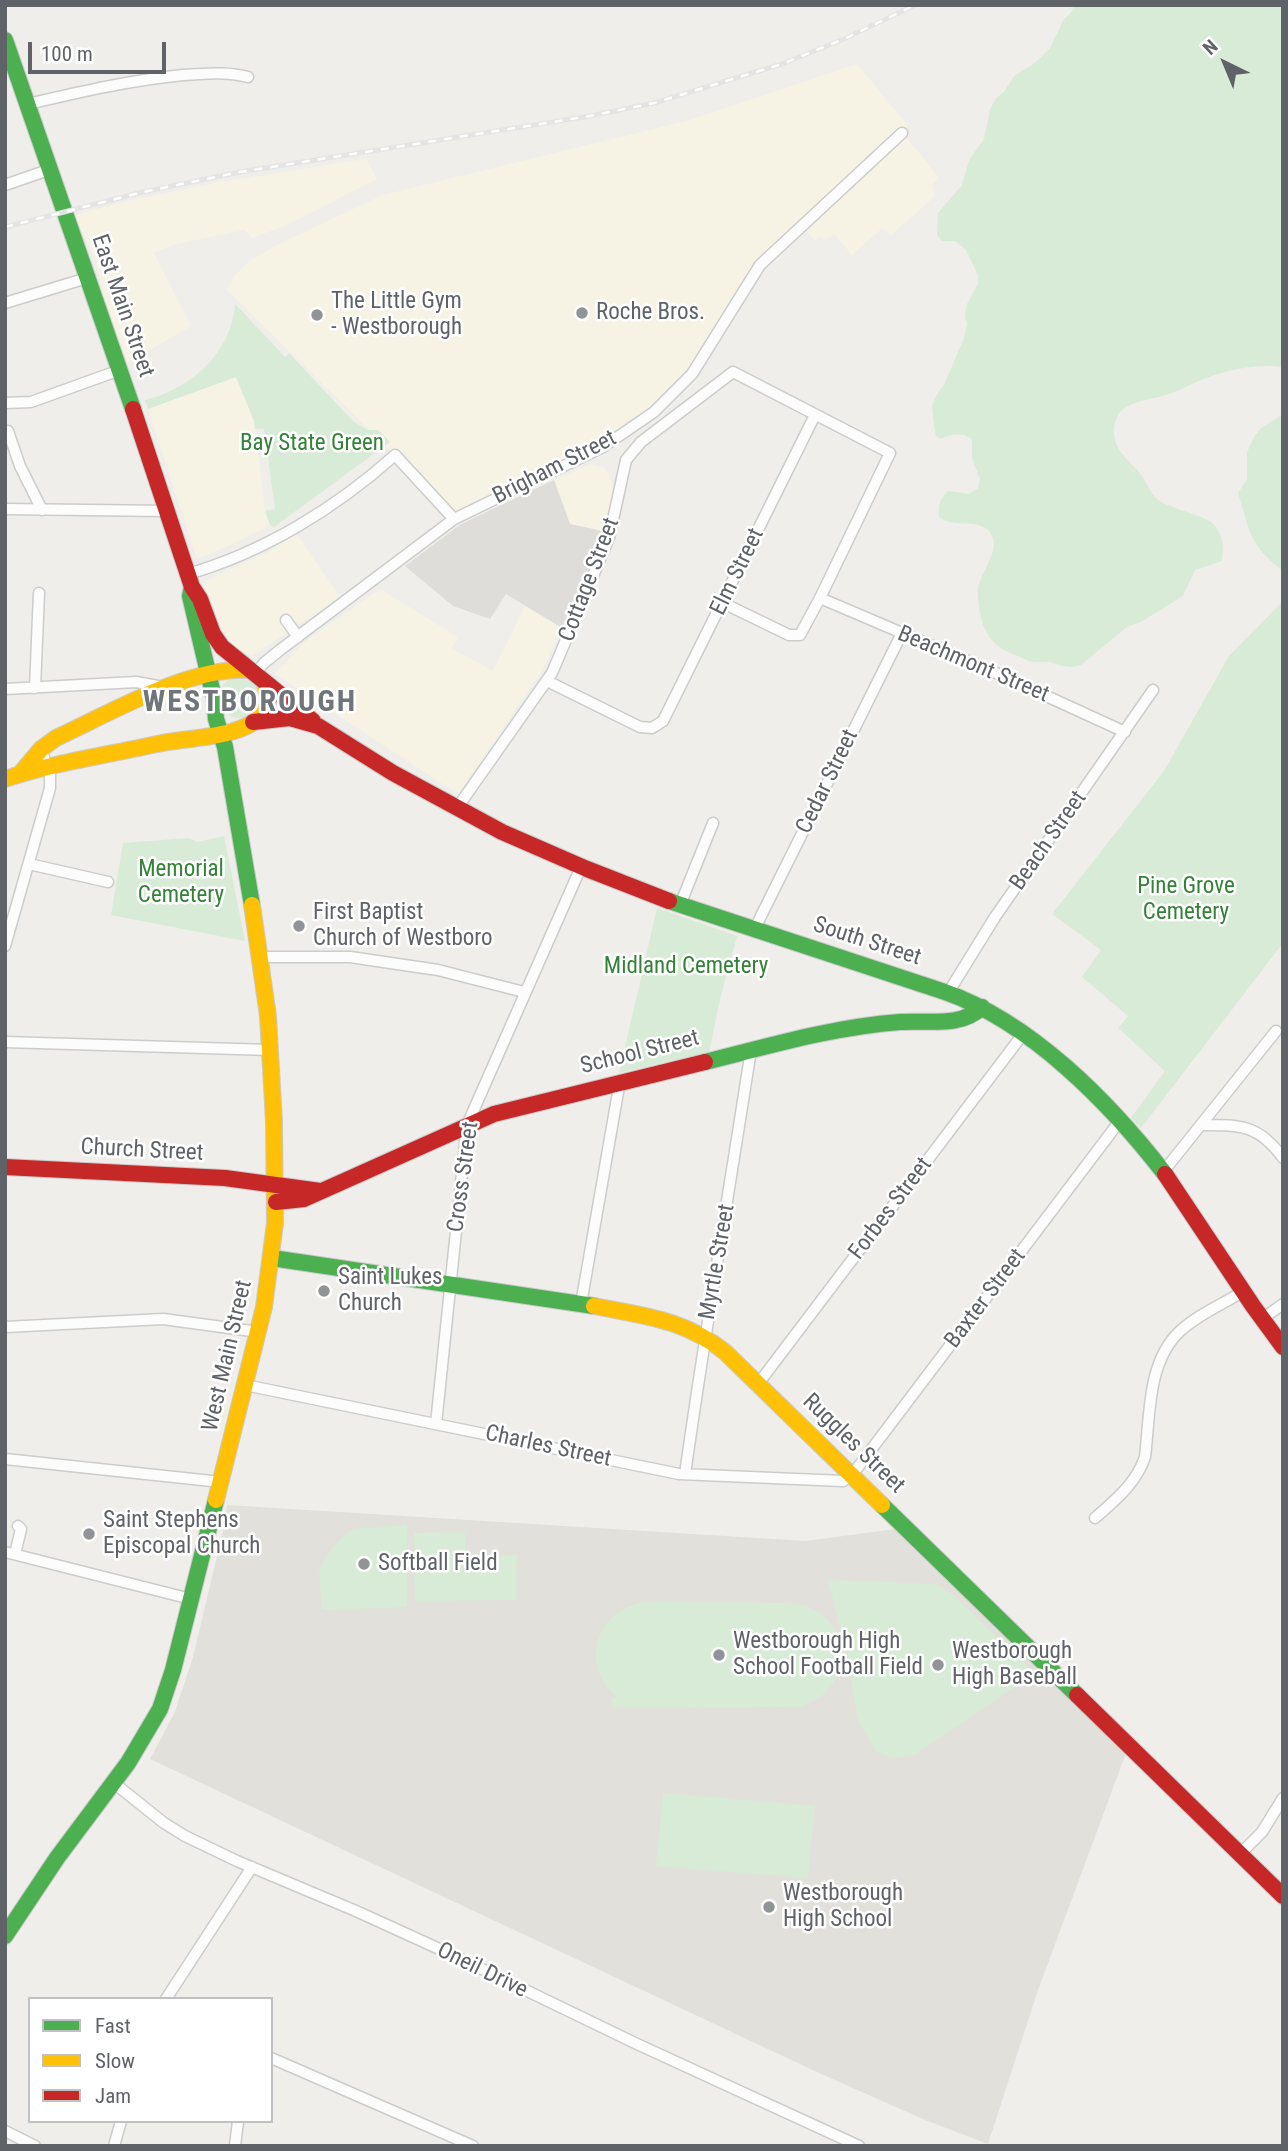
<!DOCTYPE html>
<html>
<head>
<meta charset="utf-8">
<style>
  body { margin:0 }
  #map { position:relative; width:1288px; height:2151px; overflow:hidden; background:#efeeea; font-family:"Roboto Condensed",sans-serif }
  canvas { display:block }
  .frame { position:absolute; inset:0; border:7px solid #5f6368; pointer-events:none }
  .legend { position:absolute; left:28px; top:1997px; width:245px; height:126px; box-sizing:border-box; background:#fff; border:2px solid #bfc1c3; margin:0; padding:9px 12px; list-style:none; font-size:21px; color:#5f6368 }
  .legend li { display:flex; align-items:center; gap:14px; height:35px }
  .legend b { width:35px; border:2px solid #bfc1c3 }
  .north { position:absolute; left:1190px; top:28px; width:70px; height:70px; -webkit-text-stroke:5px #fff; paint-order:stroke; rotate:317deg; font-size:19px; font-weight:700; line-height:28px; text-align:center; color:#5f6368 }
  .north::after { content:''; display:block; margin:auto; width:24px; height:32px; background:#5f6368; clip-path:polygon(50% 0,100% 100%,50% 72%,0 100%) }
  .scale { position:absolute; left:28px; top:42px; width:138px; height:32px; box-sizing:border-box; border:4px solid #5f6368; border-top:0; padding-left:9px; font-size:21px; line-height:24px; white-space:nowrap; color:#5f6368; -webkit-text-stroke:5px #fff; paint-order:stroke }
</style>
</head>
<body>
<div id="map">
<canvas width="1288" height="2151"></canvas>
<div class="frame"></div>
<ul class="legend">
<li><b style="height:9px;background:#4caf50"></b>Fast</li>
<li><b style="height:9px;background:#ffc107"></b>Slow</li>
<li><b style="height:9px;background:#c62828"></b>Jam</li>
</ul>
<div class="north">N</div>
<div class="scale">100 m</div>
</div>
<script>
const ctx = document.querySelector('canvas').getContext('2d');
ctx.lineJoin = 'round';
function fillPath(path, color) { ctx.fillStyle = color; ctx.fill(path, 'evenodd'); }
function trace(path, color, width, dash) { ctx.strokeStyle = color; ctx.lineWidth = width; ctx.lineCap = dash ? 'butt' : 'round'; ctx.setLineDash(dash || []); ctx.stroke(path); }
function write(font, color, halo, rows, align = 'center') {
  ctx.font = font + ' "Roboto Condensed",sans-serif'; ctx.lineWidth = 5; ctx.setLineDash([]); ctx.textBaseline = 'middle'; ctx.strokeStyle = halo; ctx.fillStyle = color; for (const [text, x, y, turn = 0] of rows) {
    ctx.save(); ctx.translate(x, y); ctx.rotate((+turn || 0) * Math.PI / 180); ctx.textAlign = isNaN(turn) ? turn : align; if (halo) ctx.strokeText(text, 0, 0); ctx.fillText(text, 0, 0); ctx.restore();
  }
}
fillPath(new Path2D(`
  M857,64L908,126L903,133L939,178L932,184L935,196L890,236L882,228L852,255L834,234L825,241L820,236L815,240L802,226L760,265L692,374L603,447L454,519L395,455L227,290L235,275L249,261L281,243L383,195L690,120Z
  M366,159L377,179L289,224L252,238L244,230L176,244L154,253L191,326L127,363L102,292L97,265L75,215L127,201L220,182Z
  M236,377L254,421L265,511L270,525L235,543L197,559L148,409Z
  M591,464L605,468L612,480L614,500L603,531L570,524L554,480Z
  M296,533L340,597L251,656L232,645L223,632L203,582L268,552Z
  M380,589L458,637L451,648L493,671L525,606L562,628L543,669L458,794L275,674L303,643Z`), '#f7f3e4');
fillPath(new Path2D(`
  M554,480L570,524L603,531L578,598L562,628L506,594L490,619L453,606L405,566L461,524Z`), '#dfddda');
fillPath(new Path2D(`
  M227,1505L806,1541L895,1529L1126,1753L1037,1993L988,2144L925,2120L819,2073L150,1759L174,1714L193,1657L224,1527Z`), '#e2e0da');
fillPath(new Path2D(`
  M1074,5H1283V367C1254,363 1221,371 1194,383C1186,387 1178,391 1169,394C1155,399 1136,400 1123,409C1118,413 1115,421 1114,427C1112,451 1130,460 1142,476C1148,485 1152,497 1161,502C1172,508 1203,516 1211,522C1224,534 1224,545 1222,561L1195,570L1183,596L1141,622L1127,627L1081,665C1069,669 1061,666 1050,662C1044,661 1039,663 1034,662C1029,662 1023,658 1018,656C987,646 979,625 978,593C977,573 1004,550 990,532C977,517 953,529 939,517C938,506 939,499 948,491L969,494L978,488L980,479L972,458V439C962,432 951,434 940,439L936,436L934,426L932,406L937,394L944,385L964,338L967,325L965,315L967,304L978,284V275L966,250L955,241H942L937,235L938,213L962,185L969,160L984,139L990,109L996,98L1004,92L1014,76L1035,63L1050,48L1064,19L1072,11Z
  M235,304L285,357L289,353L353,421L367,430H378L390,442L274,527L270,525L265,511L275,509L264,429H255L254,421L236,377L148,409L145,400C191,389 232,352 235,304Z
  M1283,414V571C1248,544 1250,531 1238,493L1247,479V452L1254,437L1261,428Z
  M1283,601V943L1141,1128L1131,1118L1165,1071L1118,1028L1128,1016L1082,977L1101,950L1052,914L1164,771L1229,656Z
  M219 697a21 21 0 1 1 42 0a21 21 0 1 1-42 0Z
  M224,836L245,941L111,915L123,843L189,838L197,842Z
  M657,908L737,936L721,995L709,1052L619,1073Z
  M407,1525V1607L322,1610L319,1570L325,1558L341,1538L353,1529Z
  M465,1532L466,1556L517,1555V1600L415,1601L414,1533Z
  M828,1580L937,1584L952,1594L1035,1673L915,1755L892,1758L876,1751L857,1718L848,1657Z
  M648,1602L790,1603C854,1609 860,1689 800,1707L612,1708V1699L618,1698C577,1664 597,1607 648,1602Z
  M663,1793L815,1806L808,1878L656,1866Z`), '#d8ebd6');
const street = new Path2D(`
  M28,104C80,92 131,80 183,75C206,74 226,71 248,77
  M5,185L51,169
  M5,303L87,278
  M5,403L31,402L120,370
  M8,431L20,466L42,510
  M5,509L168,511
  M188,574C264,552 336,508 395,455L454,519
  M820,598L996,673L1125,732
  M286,620L298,637
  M256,673L264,663L280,650L454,519L603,447L654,412L692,374L760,265L902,133
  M547,681L640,727L652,728L663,721L815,415
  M35,688L39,593
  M5,689L136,682L163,687
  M457,808L552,673L609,538L626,460L641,442L733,372L890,453L820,598L800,635H789L723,603
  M29,864L108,882
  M680,905L713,823
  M754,930L901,635
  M5,946L50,788V775L41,749
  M261,957H350L438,970L524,992
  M948,993L995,917L1153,690
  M5,1042L270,1050
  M1201,1125C1240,1125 1258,1124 1283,1158
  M1163,1172L1276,1031
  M581,1304L620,1081
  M1262,1319L1283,1304
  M5,1327L163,1319L259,1332
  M758,1384L1023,1034
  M245,1385L679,1474L843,1481L852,1475L1119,1122
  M436,1424L467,1125L581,867
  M5,1459L221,1482
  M685,1474C705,1333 729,1191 751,1050
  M1095,1518C1115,1500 1136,1484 1145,1457C1150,1417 1147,1363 1179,1332C1197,1315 1223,1304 1244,1291
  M5,1552L191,1599
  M15,1554L21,1529L18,1526
  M114,1783L164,1823L185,1836L237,1861L356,1911L457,1957L637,2044L859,2146
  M1240,1854L1262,1832L1283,1798
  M166,1999L252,1867
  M271,2058L473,2146
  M5,2131L35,2146
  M114,2146L121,2121
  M235,2146L238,2121`);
const fast = new Path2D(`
  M5,40L133,409
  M192,587L190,596L214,698L216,719L225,747L252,905
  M669,901L945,992C1031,1022 1110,1103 1165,1174
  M705,1062C769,1046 833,1027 900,1022C928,1020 961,1028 982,1007
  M272,1258L594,1306
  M882,1505L1077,1695
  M5,1936L57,1858L128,1763L160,1709L173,1670L216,1500`);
const slow = new Path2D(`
  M20,774L41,749L56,738C110,713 190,666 250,670
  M5,779C53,763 107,755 157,744C186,737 244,739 264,713C271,703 267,693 265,682
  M594,1306C644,1316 684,1319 725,1352L882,1505
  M216,1500L264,1307L275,1223L274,1122L268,1016L252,905`);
const jam = new Path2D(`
  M133,409L192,587L200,599L213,634L222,647L313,721
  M253,722L290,718L318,726L393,773L502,832L587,869L669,901
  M5,1167L225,1178L320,1191
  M1165,1174L1253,1306L1283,1347
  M276,1202L304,1199L494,1114L705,1062
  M1077,1695L1283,1896`);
trace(street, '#cbcccc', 13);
trace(fast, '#cacacb', 18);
trace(slow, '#cacacb', 18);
trace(jam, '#cacacb', 18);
trace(street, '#fdfcfc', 10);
trace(fast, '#4caf50', 16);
trace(slow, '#ffc107', 16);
trace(jam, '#c62828', 16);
const rail = new Path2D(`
  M5,227L143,192L240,172L590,116L654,103L782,64L844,39L915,5`);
trace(rail, '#e4e4e4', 5);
trace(rail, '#fff', 2.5, [8]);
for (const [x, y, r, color] of [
  [582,313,7,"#919496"],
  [317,315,7,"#919496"],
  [299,926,7,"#919496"],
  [324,1291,7,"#919496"],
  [89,1534,7,"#919496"],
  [364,1564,7,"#919496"],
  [719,1655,7,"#919496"],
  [938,1665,7,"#919496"],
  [769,1907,7,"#919496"]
]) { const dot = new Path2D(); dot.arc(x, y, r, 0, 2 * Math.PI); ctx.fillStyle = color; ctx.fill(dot); trace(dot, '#fff', 2.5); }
write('23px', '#5f6368', '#fff', [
  ["The Little Gym",331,302],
  ["- Westborough",331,328],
  ["Roche Bros.",596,313],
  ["First Baptist",313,913],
  ["Church of Westboro",313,939],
  ["Saint Lukes",338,1278],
  ["Church",338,1304],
  ["Saint Stephens",103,1521],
  ["Episcopal Church",103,1547],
  ["Softball Field",378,1564],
  ["Westborough High",733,1642],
  ["School Football Field",733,1668],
  ["Westborough",952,1652],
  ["High Baseball",952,1678],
  ["Westborough",783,1894],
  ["High School",783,1920]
], 'left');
write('23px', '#5f6368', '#fff', [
  ["East Main Street",122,306,71],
  ["Brigham Street",555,468,-27],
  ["Elm Street",738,572,-64],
  ["Cottage Street",590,580,-69],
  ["Beachmont Street",973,665,23],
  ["Cedar Street",828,782,-64],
  ["Beach Street",1049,841,-55],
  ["South Street",867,942,18],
  ["School Street",640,1053,-14],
  ["Church Street",142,1151,3],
  ["Cross Street",464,1177,-82],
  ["Forbes Street",891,1209,-53],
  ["Myrtle Street",718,1262,-80],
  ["Baxter Street",986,1299,-53],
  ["West Main Street",228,1356,-77],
  ["Ruggles Street",853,1444,44],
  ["Charles Street",548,1447,12],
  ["Oneil Drive",482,1971,26]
]);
write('23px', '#348238', '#fff', [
  ["Bay State Green",312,444],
  ["Memorial",181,870],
  ["Cemetery",181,896],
  ["Pine Grove",1186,887],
  ["Cemetery",1186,913],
  ["Midland Cemetery",686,967]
]);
ctx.letterSpacing = '2px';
write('bold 30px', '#70757a', '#fff', [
  ["WESTBOROUGH",250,703]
]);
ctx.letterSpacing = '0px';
</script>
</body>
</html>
